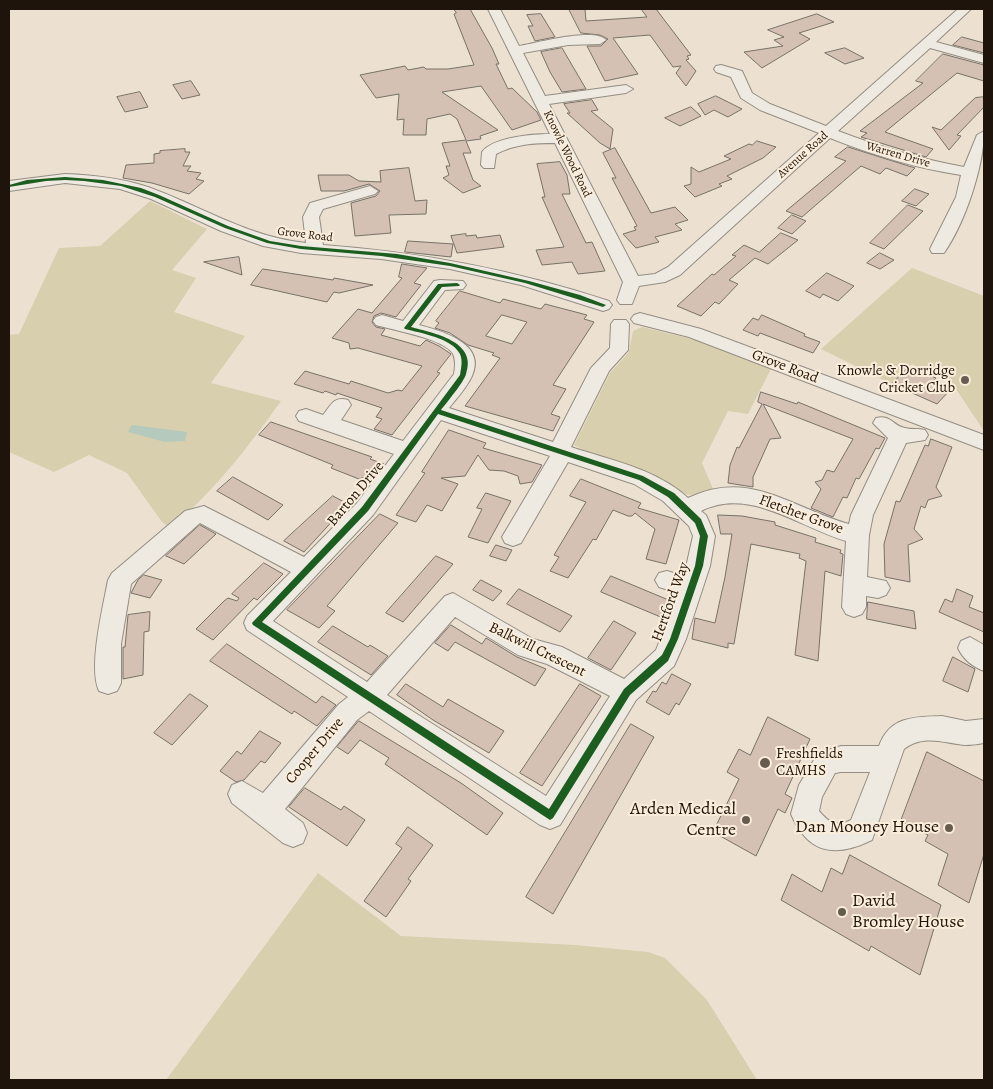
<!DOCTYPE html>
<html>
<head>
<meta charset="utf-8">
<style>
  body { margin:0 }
  #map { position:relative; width:993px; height:1089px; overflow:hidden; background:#ece1d1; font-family:Alegreya,serif }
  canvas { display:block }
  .frame { position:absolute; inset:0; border:10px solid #1f140b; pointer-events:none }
</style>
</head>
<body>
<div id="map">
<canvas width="993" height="1089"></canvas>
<div class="frame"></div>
</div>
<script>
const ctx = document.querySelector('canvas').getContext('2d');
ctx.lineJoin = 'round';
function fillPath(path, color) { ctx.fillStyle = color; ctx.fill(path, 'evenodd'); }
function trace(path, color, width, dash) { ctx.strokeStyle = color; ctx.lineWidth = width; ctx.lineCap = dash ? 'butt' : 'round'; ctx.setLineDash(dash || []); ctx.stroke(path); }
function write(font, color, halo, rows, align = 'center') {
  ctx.font = font + ' Alegreya,serif'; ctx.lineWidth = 4; ctx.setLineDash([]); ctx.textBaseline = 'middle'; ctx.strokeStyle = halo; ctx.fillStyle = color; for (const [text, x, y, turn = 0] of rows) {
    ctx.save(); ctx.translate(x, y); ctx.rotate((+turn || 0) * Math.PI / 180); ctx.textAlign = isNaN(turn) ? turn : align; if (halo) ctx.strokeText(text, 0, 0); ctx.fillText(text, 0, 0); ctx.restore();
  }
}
fillPath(new Path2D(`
  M150,201L207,229L172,270L196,278L174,312L245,336L211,383L281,401C248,447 214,492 170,528L162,522L127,473L89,455L54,472L9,452V335L19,334L59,248L100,246Z
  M912,268L984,296V431L952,383L912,364L892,384L821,349Z
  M642,327L704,342L771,369L748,414L728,411L702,463L713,489L694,495L684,494L656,478L605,461L574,445L610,373L629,352L633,331Z
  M318,873L401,936L575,945L648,952L665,958L707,1000L757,1080H166Z`), '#d7cfad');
fillPath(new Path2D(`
  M132,425L187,432L185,441L165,442L128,432Z`), '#b5c9bd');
const building = new Path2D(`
  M454,9H470L492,48L499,64H496L508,89L512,88L537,112L541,120L512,130L481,86L442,92L498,130L480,136L481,139L466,141L471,153H463L473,180L481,186L463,193L443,178L449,175L446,166H450L442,143L466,140L457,119L450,114L427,119L426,135H403L404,119L397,120L399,94L376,98L360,75L405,66L408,70L424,67L426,69H448L474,65L454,14L456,13Z
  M569,9H585L586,21L647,17L641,9H656L691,55L687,56L689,59L686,60L696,71L686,86L676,73L681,66L673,67L650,35L613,38L638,74L605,81L587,46H601L608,39L600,35L581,33Z
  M541,14L555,37L535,41L528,26H533L527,15Z
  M817,14L834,22L799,33L810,39L762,68L744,52L783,46L774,40L784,37L768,30Z
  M962,37L984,43V53L953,45Z
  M562,48L586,89L562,92L550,72L541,52Z
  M845,48L864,58L845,64L825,53Z
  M943,54L984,65V81L957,73L885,132L933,149L926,157L861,137L867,133L860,131L923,83L916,81Z
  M191,81L200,95L182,99L173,85Z
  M140,92L148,107L125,112L117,97Z
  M716,96L742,109L728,117L714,110L705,115L698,104Z
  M984,97V107L957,135L961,136L949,150L932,127L941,130L975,98Z
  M592,100L598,110L591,111L613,129L610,149L600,143L567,113H570L564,104Z
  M691,107L701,116L680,126L665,118Z
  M757,141L776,147L763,158L727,176L732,179L719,184L722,186L695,197L684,186L691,184V167L699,172L731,159L724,156L749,144L752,145Z
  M848,147L915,168L907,176L886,168L880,174L861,166L802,217L786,211L846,161L835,157Z
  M615,148L651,213L675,207L688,220L675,224L682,230L655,237L659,242L636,248L623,234L636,230L634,227L637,226L612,178H616L603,153Z
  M185,149V152H190L183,166H191L187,171L201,173L196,179L204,181L189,194L152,183L123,178L126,165L154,163V154L160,153V151Z
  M560,162L567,175L570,194H562L586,243L592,242L605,271L578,274L572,262L542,265L536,250L564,247L542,197H545L537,164Z
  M409,168L415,201L427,200L426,214L389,215L391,233L355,236L351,203L376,196L380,191L369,184L344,191H321L318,175H349L359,181L381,182L380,171Z
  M915,189L929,194L916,206L902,201Z
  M908,205L923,211L884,249L870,243Z
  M792,215L806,221L792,234L778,228Z
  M781,233L798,240L768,264L755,258L729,280L738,284L719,304L715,302L701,316L677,306L712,274L714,275L736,256L732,255L744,245L759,252Z
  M466,234V236L476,235L477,238L500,235L504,247L457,253L451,236Z
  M408,241L453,244L451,257L405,252Z
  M880,253L894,260L880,269L867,263Z
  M239,257L242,275L204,262Z
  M402,264L427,268L414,283L421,285L396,317L381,313L374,316L372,322L376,327L385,329L381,335L420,346L426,340L439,346L451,354L437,372L440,373L392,435L374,429L382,419L376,417L382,408L337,393L336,395L325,391L323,393L294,384L305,371L349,384L351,381L388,393L398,390L402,391L422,366L358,348L350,349L349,343L332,338L358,309L372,313L402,278L399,277Z
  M263,269L333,280L334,278L373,285L339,293L334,292L327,302L251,285Z
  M827,273L854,286L838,301L823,294L820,298L806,291Z
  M460,291L500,303L503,299L541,309L545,304L587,315L584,319L594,322L553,385L566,389L551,414L560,417L553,431L465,406L500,358L492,355L494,353L468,345L450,333L435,328L439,323L436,321ZM502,315L527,322L512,344L486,336Z
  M762,315L805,334L804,336L820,342L813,353L760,333L758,336L743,330L753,318L758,320Z
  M909,367L936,378L933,382L950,390L937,404L892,384Z
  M761,392L797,404L798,402L885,438L879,449L876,448L859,479L856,478L847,498L843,497L833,517L811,508L821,489L815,482L822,480L827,470L834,472L853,439L763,404L781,438L770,439L753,477V487L728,483L730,465L737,447L739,448L762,404L758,402Z
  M271,422L372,457L370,459L384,464L372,480L365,477L359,479L331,468L333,465L259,435Z
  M449,430L486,443L483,448L542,465L532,482L520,484L518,476L504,471L489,470L478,455L465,476L441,478L458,484L442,511L427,505L416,522L396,515L425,473L422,472Z
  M931,439L952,447L936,487L942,496L928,500L925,508L921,506L914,529L923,539L908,545L910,582L885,577L884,544L896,501L900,502L925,445L928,446Z
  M233,477L283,505L268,520L217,491Z
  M581,479L641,503L638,508L679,520L666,564L646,559L655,529L635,513L632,516H628L613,510L596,540L593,539L568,578L550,571L559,557L554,555L586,502L570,496Z
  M486,493L511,501L488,543L468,537L482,509L477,508Z
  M333,496L348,504L304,552L284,541Z
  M380,514L398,523L327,606L335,611L319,628L287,610Z
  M718,515L742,516L775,522V525L816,538L815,542L841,550L840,553L843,554L841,576L825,571L818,661L795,655L806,561L799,558L800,554L751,544L734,644L728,643V648L692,639L695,618L715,623L725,577L732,534H721Z
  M200,525L216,534L184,564L166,556Z
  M496,545L512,550L506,561L490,556Z
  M436,556L453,564L403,622L386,613Z
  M264,563L283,574L257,600L254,598L213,640L196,629L224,601L228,598L237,601L239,598L232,594Z
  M144,575L162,580L150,598L131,593L138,580Z
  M611,576L671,601L663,618L601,592Z
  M481,580L502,591L493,601L473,590Z
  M519,589L572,616L560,632L507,604Z
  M957,589L973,596L969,607L984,613V632L939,612L945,599L952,602Z
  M868,602L914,611L916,629L867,619Z
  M150,612L149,631L144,632L143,675L123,679V647H125L128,615Z
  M614,621L636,633L611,670L588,658Z
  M451,625L482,644L486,638L517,657L546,669L535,686L455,642L448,651L435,643Z
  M333,626L368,647L370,645L388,656L371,675L318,642Z
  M227,644L316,703L322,696L336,705L317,726L294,711L292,714L210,661Z
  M953,657L975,669L968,692L943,681Z
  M672,674L691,684L679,705L676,703L669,715L646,702L653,691L656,692L662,682L666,684Z
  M406,684L443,707L448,699L504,731L489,753L433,720L397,695Z
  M580,684L601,696L542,786L520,773Z
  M190,694L208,706L172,745L154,733Z
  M768,717L810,739L785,794L792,798L785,813L778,809L756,856L713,832L739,779L727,772L739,749L750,755Z
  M359,721L461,783L503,813L487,835L385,764L389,758L360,740L348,754L337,747Z
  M631,724L654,737L553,914L526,897Z
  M260,731L281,743L265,763L261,761L244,780L236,782L220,771L237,751L241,754Z
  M927,752L984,781V854L969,903L938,885L948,854L925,841L928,835L901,821Z
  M305,788L341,810L344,806L365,820L347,846L289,807Z
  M408,827L433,845L408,879L411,881L386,917L364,901L402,848L396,844Z
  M850,855L941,905L920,975L871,946L869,951L781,900L792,874L822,892L831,868L842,874Z`);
fillPath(building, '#d4c1b4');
trace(building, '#777167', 1);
const minor = new Path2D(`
  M488,9H500L519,46C536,43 595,27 606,40L600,44L568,45L523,53L545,96L626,85L633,89L626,93L549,104L638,276L655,274L668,267L819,133L760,110L741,98L731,77L716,72L714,69L716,66L721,65L742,71L752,93L770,104L826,126L958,9H971L936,42L984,55V63L930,48L838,131C880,147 920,159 964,167L977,135L984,131C984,166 965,223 944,253H932L930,249L956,197L961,175C915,168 873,155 830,138L680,275L665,282L639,286L632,304H620L617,300L623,282L555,143C534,143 515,144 496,154L494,168H484L481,165L482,152C493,137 533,134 550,134Z
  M65,174C93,175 121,178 148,187C201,206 248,237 306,243L303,217L310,203L370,186L378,191L375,194L323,209L319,217L323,245C421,252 515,270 609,301L612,305L609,309L603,311L521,285L450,269L381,259L301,253L263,246L221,231L151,199L120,189L65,183L9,191V181Z
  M440,280L463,281L466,285L463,289L445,290L419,325C441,331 487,343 472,376C467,387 457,398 449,408L553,442L591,368L610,348L611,324L614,320H626L629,324L628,350L609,371L571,447C610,460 657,469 688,498C750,468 791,508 849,524L851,515L888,438L873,423L876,418C891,414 893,426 905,428C912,430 918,428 925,430L928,435L925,440L906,443L873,515L869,535L867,577L886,581L890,588L886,595L878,598L866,596V607L862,614L854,617L846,614L842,607L846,541C800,528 750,486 701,511L706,515L715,536L710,566L686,639L674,666L636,700L560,825L550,829L540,825L369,711L357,720L285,809L303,823L307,833L303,843L293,847L283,843L232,803L228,794L232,785L242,781L263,793L339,704L348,697L247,630L244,623L247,616L291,572L200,523L131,584L121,644V683L117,691L108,694L99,691C88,667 103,607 108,580L112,573L185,511L204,506L304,557L357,503L394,454L299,421L296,416L299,411L306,409L323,415C331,405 334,396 348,400L351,405L341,420L403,441L454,374C455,367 456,361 453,354C445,339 393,330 376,325L373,321L376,317L382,315L403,321L434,281ZM441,420L550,456L502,537L505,543L513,546L521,543L568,462L634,484L663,501L689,526L693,536L684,576L667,571L659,573L655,580L659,587L678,593L656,650L624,679L562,647L533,639L453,593L445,596L367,682L273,621L373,515ZM455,617L518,655L547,664L610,696L546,796L387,695Z
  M640,313L701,329L984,435V450L689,337L634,323L631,319L634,315Z
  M970,637L984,645V671C973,667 963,659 958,648L961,641Z
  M942,716L966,721L984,719V743C978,744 971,745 965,745C944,743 923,734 904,749L872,840C835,858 808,854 791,814L799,785L818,753L841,746H879C890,716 914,717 942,716ZM841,772H870L851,820C837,827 829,823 819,811L822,797L835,773Z`);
trace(minor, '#948d83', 2);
fillPath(minor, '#efeae1');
fillPath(new Path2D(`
  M65,177L103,180L141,188L159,195L228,226L270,241L301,246L397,254L450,263L529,281L580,295L606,305L603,307L525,283L450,266L381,256L301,249L267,243L225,228L155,197L121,186L84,181L65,180L46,181L9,187V185L27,180Z
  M457,283L460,285L459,286L442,287L411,327C433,333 478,341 466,374C464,382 447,402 441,410L643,476L674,493L701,519L708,536L703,566L678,639L668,661L630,695L553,818L550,820L253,625L252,623L362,507L460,375C461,368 463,361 460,354C452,338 420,333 405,329L404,328L438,284ZM438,414L639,480L668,497L695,523L700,536L695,566L670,639L662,655L624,689L549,809L262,622L368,511Z`), '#1b5e20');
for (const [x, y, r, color] of [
  [965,380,5,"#675c50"],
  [765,763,6,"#675c50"],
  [746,820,5,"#675c50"],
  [949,828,5,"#675c50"],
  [842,912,5,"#675c50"]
]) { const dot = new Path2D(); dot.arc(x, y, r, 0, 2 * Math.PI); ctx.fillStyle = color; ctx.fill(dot); trace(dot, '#faedda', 2); }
write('12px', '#1f140b', '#faedda', [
  ["Knowle Wood Road",567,154,64],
  ["Avenue Road",803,155,-42],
  ["Warren Drive",898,155,16],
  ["Grove Road",305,235,7]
]);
write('15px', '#1f140b', '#faedda', [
  ["Grove Road",785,367,21],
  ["Barton Drive",356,494,-50],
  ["Fletcher Grove",801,515,20],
  ["Hertford Way",671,602,-70],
  ["Balkwill Crescent",537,650,26],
  ["Cooper Drive",315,751,-50]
]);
write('15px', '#1f140b', '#faedda', [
  ["Knowle & Dorridge",955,371],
  ["Cricket Club",955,388],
  ["Freshfields",776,754,"left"],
  ["CAMHS",776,771,"left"]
], 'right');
write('18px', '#1f140b', '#faedda', [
  ["Arden Medical",736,810],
  ["Centre",736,831],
  ["Dan Mooney House",939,828],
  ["David",852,902,"left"],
  ["Bromley House",852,923,"left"]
], 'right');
</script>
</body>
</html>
